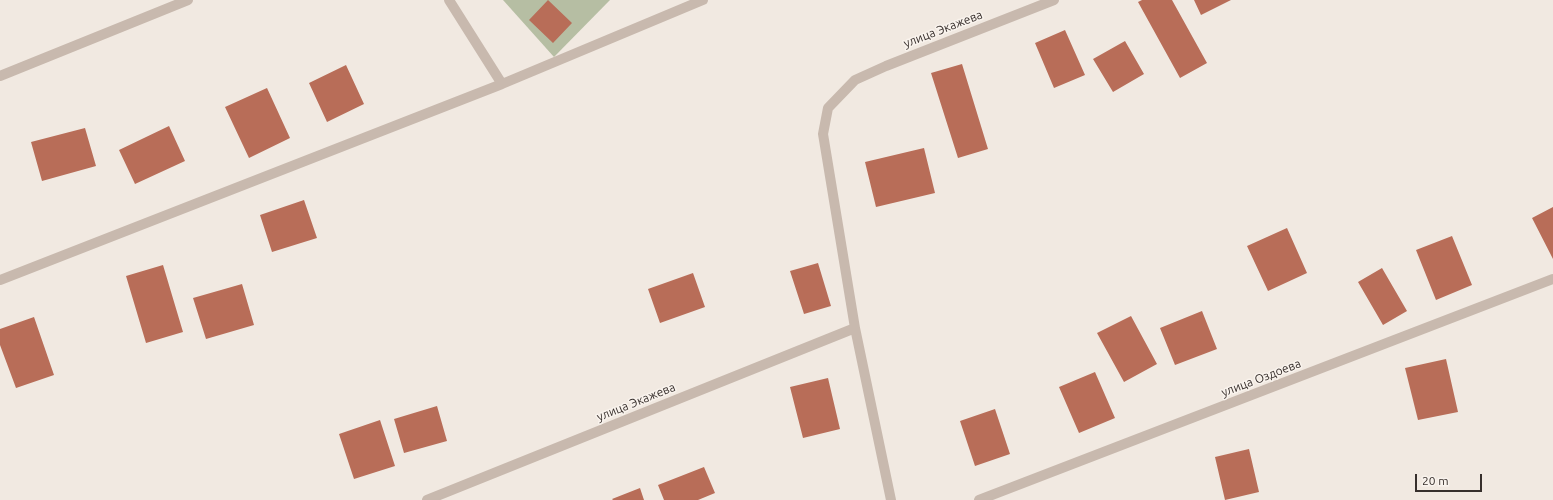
<!DOCTYPE html>
<html>
<head>
<meta charset="utf-8">
<style>
  body { margin:0 }
  #map { position:relative; width:1553px; height:500px; overflow:hidden; background:#f1e9e1; font-family:Ubuntu,sans-serif }
  canvas { display:block }
  .scale { position:absolute; left:1415px; top:474px; width:67px; height:18px; box-sizing:border-box; border:2px solid #372f2c; border-top:0; padding-left:5px; font-size:12px; line-height:14px; white-space:nowrap; color:#372f2c; -webkit-text-stroke:3px #f9f3ed; paint-order:stroke }
</style>
</head>
<body>
<div id="map">
<canvas width="1553" height="500"></canvas>
<div class="scale">20 m</div>
</div>
<script>
const ctx = document.querySelector('canvas').getContext('2d');
ctx.lineJoin = 'round';
function fillPath(path, color) { ctx.fillStyle = color; ctx.fill(path, 'evenodd'); }
function trace(path, color, width, dash) { ctx.strokeStyle = color; ctx.lineWidth = width; ctx.lineCap = dash ? 'butt' : 'round'; ctx.setLineDash(dash || []); ctx.stroke(path); }
function write(font, color, halo, rows, align = 'center') {
  ctx.font = font + ' Ubuntu,sans-serif'; ctx.lineWidth = 3; ctx.setLineDash([]); ctx.textBaseline = 'middle'; ctx.strokeStyle = halo; ctx.fillStyle = color; for (const [text, x, y, turn = 0] of rows) {
    ctx.save(); ctx.translate(x, y); ctx.rotate((+turn || 0) * Math.PI / 180); ctx.textAlign = isNaN(turn) ? turn : align; if (halo) ctx.strokeText(text, 0, 0); ctx.fillText(text, 0, 0); ctx.restore();
  }
}
fillPath(new Path2D(`
  M503,0H610L554,57Z`), '#b6bea3');
fillPath(new Path2D(`
  M548,0L572,23L553,43L529,20Z
  M1142,0H1172L1207,63L1180,78L1138,2Z
  M1194,0H1231L1201,15Z
  M1065,30L1085,75L1054,88L1035,43Z
  M1125,41L1144,74L1113,92L1093,59Z
  M962,64L988,149L958,158L931,73Z
  M346,65L364,104L327,122L309,83Z
  M267,88L290,138L249,158L225,107Z
  M169,126L185,161L135,184L119,150Z
  M85,128L96,166L42,181L31,142Z
  M924,148L935,193L876,207L865,162Z
  M304,200L317,238L272,252L260,215Z
  M1553,207V259L1532,218Z
  M1287,228L1307,273L1268,291L1247,246Z
  M1452,236L1472,285L1436,300L1416,250Z
  M818,263L831,306L804,314L790,271Z
  M163,265L183,332L146,343L126,276Z
  M1382,268L1407,311L1383,325L1358,282Z
  M693,273L705,307L660,323L648,289Z
  M242,284L254,325L206,339L193,298Z
  M1202,311L1217,349L1175,365L1160,328Z
  M1131,316L1157,364L1124,382L1097,333Z
  M34,317L54,375L16,388L0,345V329Z
  M1446,359L1458,412L1418,420L1405,368Z
  M1095,372L1115,418L1079,433L1059,387Z
  M828,378L840,429L803,438L790,387Z
  M437,406L447,441L404,453L394,419Z
  M995,409L1010,454L975,466L960,421Z
  M380,420L395,466L354,479L339,434Z
  M1249,449L1259,492L1225,500L1215,457Z
  M704,467L715,493L698,500H664L658,485Z
  M640,488L644,500H613L612,499Z`), '#b86d58');
trace(new Path2D(`
  M449,0L502,84
  M0,76L188,0
  M0,280L502,84L703,0
  M427,500L855,328
  M891,500L855,328L823,134L828,108L855,80L886,66L1054,0
  M979,500L1553,279`), '#c8b9ae', 10);
write('12px', '#372f2c', '#f9f3ed', [
  ["улица Экажева",943,29,-21],
  ["улица Оздоева",1261,378,-21],
  ["улица Экажева",636,402,-22]
]);
</script>
</body>
</html>
